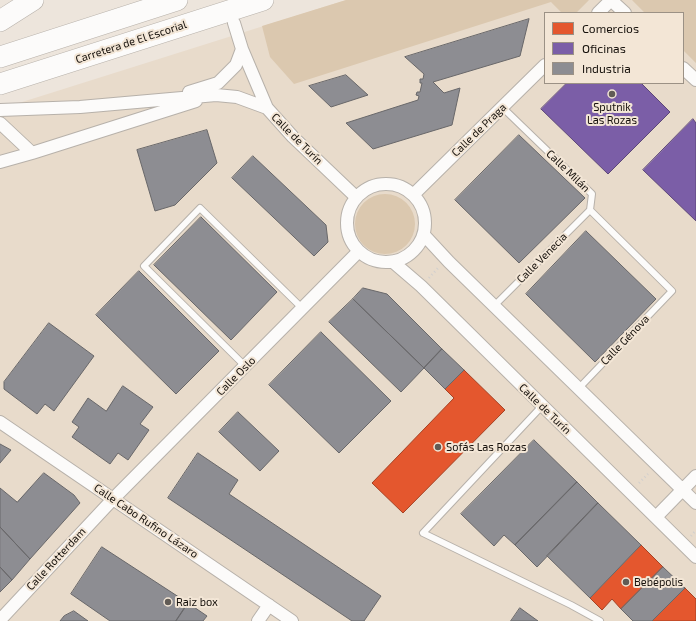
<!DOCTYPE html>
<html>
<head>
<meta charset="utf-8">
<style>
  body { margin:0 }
  #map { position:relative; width:696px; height:621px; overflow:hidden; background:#ede5dc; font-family:"Exo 2",sans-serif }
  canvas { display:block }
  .legend { position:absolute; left:544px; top:12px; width:140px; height:72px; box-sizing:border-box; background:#f3e6d6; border:1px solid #9b9185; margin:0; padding:5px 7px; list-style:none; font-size:12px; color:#16110c }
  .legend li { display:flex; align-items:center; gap:8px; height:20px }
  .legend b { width:20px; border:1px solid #9b9185 }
</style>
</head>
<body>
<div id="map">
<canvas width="696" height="621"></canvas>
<ul class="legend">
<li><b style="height:11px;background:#e4572e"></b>Comercios</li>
<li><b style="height:11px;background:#7b5ea7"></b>Oficinas</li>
<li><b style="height:11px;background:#8d8d92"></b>Industria</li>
</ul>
</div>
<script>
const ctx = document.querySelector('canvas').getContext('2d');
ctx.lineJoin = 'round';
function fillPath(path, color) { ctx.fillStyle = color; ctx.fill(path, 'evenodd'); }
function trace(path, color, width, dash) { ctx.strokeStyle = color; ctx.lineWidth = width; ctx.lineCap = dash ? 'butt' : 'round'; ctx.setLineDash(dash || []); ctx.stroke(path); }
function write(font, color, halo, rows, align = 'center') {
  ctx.font = font + ' "Exo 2",sans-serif'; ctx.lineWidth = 4; ctx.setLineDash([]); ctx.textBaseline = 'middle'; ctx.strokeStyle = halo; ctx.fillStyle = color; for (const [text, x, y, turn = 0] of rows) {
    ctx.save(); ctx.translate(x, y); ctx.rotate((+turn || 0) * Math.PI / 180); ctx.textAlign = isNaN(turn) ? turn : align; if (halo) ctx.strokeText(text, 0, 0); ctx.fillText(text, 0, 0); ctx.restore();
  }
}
fillPath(new Path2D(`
  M346,0H696V621H0V109ZM545,13H683V83H545Z`), '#e8dbcb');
fillPath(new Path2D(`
  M346,0H589L576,13H562L551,2L294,84L270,57L262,26Z
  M632,0H696V63L683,50V13H645Z
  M355 224a30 30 0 1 1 60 0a30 30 0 1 1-60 0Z`), '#dbc8af');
const shops = new Path2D(`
  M464,370L505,410L403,513L372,483L454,398L445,389Z
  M641,545L663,567L621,609L612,599L602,610L590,598Z
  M685,588L696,599V620L695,621H652Z`);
fillPath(shops, '#e4572e');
trace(shops, '#a64224', 1);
const offices = new Path2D(`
  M567,83H641L670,112L608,174L541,109Z
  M693,119L696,123V221L643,170Z`);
fillPath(offices, '#7b5ea7');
trace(offices, '#5d4778', 1);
const industry = new Path2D(`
  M529,19L520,56L433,82L444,93L460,88L452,125L373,149L346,123L418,100L419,96L416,95L417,92H420L422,83H420V79H423L424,74L405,57Z
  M346,75L368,95L331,107L309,86Z
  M207,130L217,163L175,205L155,211L137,150Z
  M519,135L585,198L519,263L455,200Z
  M253,156L326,225L328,242L314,256L232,178Z
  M201,217L277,292L231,340L154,265Z
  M586,231L656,299L595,362L526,294Z
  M139,271L219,351L176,394L96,315Z
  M363,288L387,294L442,349L424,368L353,299Z
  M353,299L424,368L401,392L329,322Z
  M49,323L94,356L54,411L45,404L37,414L4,389V382Z
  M321,332L391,401L339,453L269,385Z
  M442,349L464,370L445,389L424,368Z
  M123,386L153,407L140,424L149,430L128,460L118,453L110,464L72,437L79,427L72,422L88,398L106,411Z
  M238,412L279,451L260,471L219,432Z
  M534,440L577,482L515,545L504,535L494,546L461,514Z
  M0,444L11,450L0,463Z
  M198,453L238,480L229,494L381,596L364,621H352L168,498Z
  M44,473L74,495L80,503L30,559L0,527V488L17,502Z
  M577,482L598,503L537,567L515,545Z
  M598,503L641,545L590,598L547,556Z
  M0,527L30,559L12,580L0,567Z
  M102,547L188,603L176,621H110L71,594Z
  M0,567L12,580L0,592Z
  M663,567L685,588L652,621H633L621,609Z
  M188,603L207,616L203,621H176Z
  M520,608L538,621H511Z
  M74,611L88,621H60L64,616Z`);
fillPath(industry, '#8d8d92');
trace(industry, '#69686a', 1);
const service = new Path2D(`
  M502,107L592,194L590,210L672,291L579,388
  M495,305L590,210
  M245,366L144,266L200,208L303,309
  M542,406L423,533L571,605L600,621`);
const minor = new Path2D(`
  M611,0L625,13
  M598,13L611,0
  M234,23L242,49L267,108L293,137L356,197
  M683,68L696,80
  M189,92L218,83L236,65L242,49
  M0,110L80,107L216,95L237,97L267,108
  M0,123L32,153
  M0,162L32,153L196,101
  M347 223a39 39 0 1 1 78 0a39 39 0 1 1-78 0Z
  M413,195L545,65
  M424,235L449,262L696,503
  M393,262L421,286L696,557
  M0,422L292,621
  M656,517L696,476
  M0,620L113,499L358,252
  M258,621L269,605`);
const trunk = new Path2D(`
  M0,21L33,0
  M0,57L177,0
  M0,84L263,0`);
trace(service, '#b7b1aa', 8);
trace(minor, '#b7b1aa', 14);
trace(trunk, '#b7b1aa', 22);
trace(new Path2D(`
  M429,278L438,268
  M639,483L648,474
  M691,536L696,530`), '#d1cfcd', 2.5, [1, 3]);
trace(service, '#fcfbfa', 6);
trace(minor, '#fcfbfa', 12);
trace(trunk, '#fcfbfa', 21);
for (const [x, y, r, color] of [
  [612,94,4,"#615b55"],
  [438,447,4,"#615b55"],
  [626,582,4,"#615b55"],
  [168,602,4,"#615b55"]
]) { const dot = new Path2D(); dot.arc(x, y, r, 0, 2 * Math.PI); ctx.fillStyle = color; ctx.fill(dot); trace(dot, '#f3e6d6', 1.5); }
write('11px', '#16110c', '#f3e6d6', [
  ["Carretera de El Escorial",131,42,-18],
  ["Calle de Praga",479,130,-44],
  ["Calle de Turín",297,139,45],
  ["Calle Milán",568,171,44],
  ["Calle Venecia",542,258,-45],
  ["Calle Génova",625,340,-46],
  ["Calle Oslo",236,376,-45],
  ["Calle de Turín",545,409,44],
  ["Calle Cabo Rufino Lázaro",146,521,34],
  ["Calle Rotterdam",56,559,-47]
]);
write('11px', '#16110c', '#f3e6d6', [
  ["Sputnik",612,107,"center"],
  ["Las Rozas",612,120,"center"],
  ["Sofás Las Rozas",446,447],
  ["Bebépolis",634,582],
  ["Raiz box",176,602]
], 'left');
</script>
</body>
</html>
